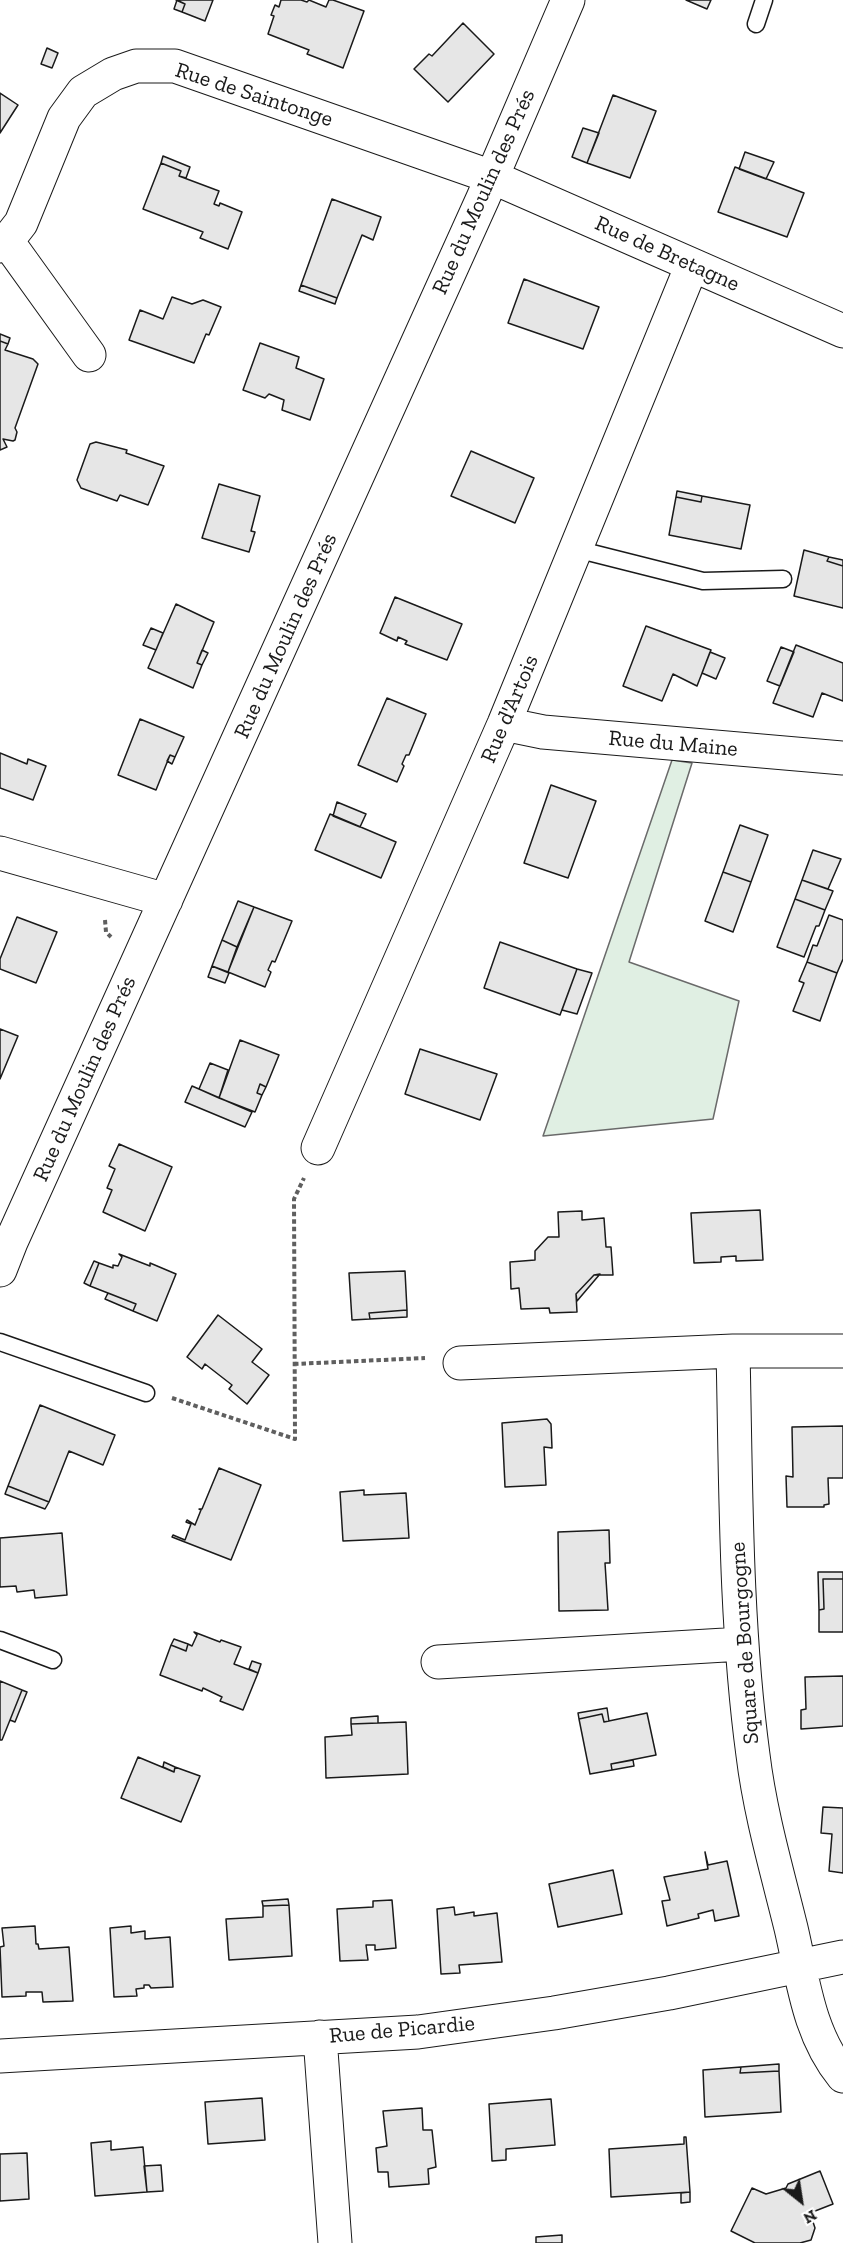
<!DOCTYPE html>
<html>
<head>
<meta charset="utf-8">
<style>
  body { margin:0 }
  #map { position:relative; width:843px; height:2243px; overflow:hidden; background:#fff; font-family:"Zilla Slab",serif }
  canvas { display:block }
  .north { position:absolute; left:771px; top:2171px; width:60px; height:60px; -webkit-text-stroke:4px #fff; paint-order:stroke; rotate:150deg; font-size:16px; font-weight:700; line-height:24px; text-align:center; color:#1a1a1a }
  .north::after { content:''; display:block; margin:auto; width:21px; height:27px; background:#1a1a1a; clip-path:polygon(50% 0,100% 100%,50% 72%,0 100%) }
</style>
</head>
<body>
<div id="map">
<canvas width="843" height="2243"></canvas>
<div class="north">N</div>
</div>
<script>
const ctx = document.querySelector('canvas').getContext('2d');
ctx.lineJoin = 'round';
function fillPath(path, color) { ctx.fillStyle = color; ctx.fill(path, 'evenodd'); }
function trace(path, color, width, dash) { ctx.strokeStyle = color; ctx.lineWidth = width; ctx.lineCap = dash ? 'butt' : 'round'; ctx.setLineDash(dash || []); ctx.stroke(path); }
function write(font, color, halo, rows, align = 'center') {
  ctx.font = font + ' "Zilla Slab",serif'; ctx.lineWidth = 4.5; ctx.setLineDash([]); ctx.textBaseline = 'middle'; ctx.strokeStyle = halo; ctx.fillStyle = color; for (const [text, x, y, turn = 0] of rows) {
    ctx.save(); ctx.translate(x, y); ctx.rotate((+turn || 0) * Math.PI / 180); ctx.textAlign = isNaN(turn) ? turn : align; if (halo) ctx.strokeText(text, 0, 0); ctx.fillText(text, 0, 0); ctx.restore();
  }
}
const green = new Path2D(`
  M672,760L692,763L629,962L739,1001L713,1119L543,1136Z`);
fillPath(green, '#e0efe3');
trace(green, '#6a6a6a', 1.5);
const building = new Path2D(`
  M176,0H213L205,21L182,12L185,4Z
  M177,0L185,4L182,12L174,9Z
  M281,0H301L307,2L309,0L326,7L329,0H333L364,11L343,68L307,54L309,50L268,34L274,16L271,15L275,5L279,7Z
  M686,0H711L707,9Z
  M463,23L494,54L448,102L414,69L429,54L432,56Z
  M47,48L58,53L52,68L41,64Z
  M0,93L18,105L0,133Z
  M613,95L656,111L630,178L587,163Z
  M583,128L599,133L587,163L572,157Z
  M745,152L774,162L766,179L739,169Z
  M163,156L190,167L186,178L179,176L181,171L161,163Z
  M161,163L181,171L179,176L219,191L214,204L219,206L220,203L242,212L228,249L200,238L203,232L143,209Z
  M735,167L804,193L787,237L718,212Z
  M332,199L381,217L373,240L362,235L337,298L301,285Z
  M524,279L599,307L583,349L508,323Z
  M301,285L337,298L335,304L299,291Z
  M172,297L192,304L203,300L221,307L209,335L206,334L194,363L129,340L140,310L163,319Z
  M0,334L10,338L8,344L0,341Z
  M0,341L8,344L5,350L33,359L38,364L15,428L17,432L15,440L13,441L3,439L7,447L0,450Z
  M260,343L299,357L296,368L324,379L310,420L282,410L284,400L269,394L265,398L243,390Z
  M96,442L127,450L126,453L164,466L148,505L120,495L117,501L81,488L77,480L90,444Z
  M471,451L534,478L515,523L451,496Z
  M219,484L260,496L251,531L255,532L249,552L202,538Z
  M677,491L702,496L701,502L676,497Z
  M702,496L750,505L741,549L669,535L676,497L701,502Z
  M804,550L829,557L827,561L843,566V608L794,596Z
  M829,557L843,560V566L827,561Z
  M395,597L462,624L447,660L405,644L407,641L398,637L397,641L380,633Z
  M176,604L214,622L197,663L202,665L193,688L148,668Z
  M646,626L711,650L697,686L673,674L662,701L623,686Z
  M151,628L163,633L156,650L143,645Z
  M796,645L843,663V701L822,693L813,717L773,703Z
  M781,647L794,652L780,686L767,681Z
  M202,650L208,653L202,665L197,663Z
  M710,652L725,658L716,679L702,673Z
  M387,698L426,714L409,755H406L402,764L404,766L397,782L358,765Z
  M140,719L184,737L175,757L170,755L156,790L118,775Z
  M0,753L27,764L28,759L46,766L33,800L0,788Z
  M170,755L175,757L172,764L167,761Z
  M551,785L596,801L568,878L524,863Z
  M337,802L366,814L360,827L333,816Z
  M330,814L396,842L381,878L315,850Z
  M740,825L768,835L751,882L723,872Z
  M813,850L841,859L828,889L802,880Z
  M723,872L751,882L733,932L705,921Z
  M802,880L833,891L825,910L795,899Z
  M795,899L825,910L819,926H816L804,957L777,947Z
  M238,901L254,907L237,947L222,940Z
  M254,907L292,921L275,962L272,961L268,970L271,972L265,987L228,972Z
  M829,915L843,920V959L837,973L807,962L813,945L817,946Z
  M17,917L57,932L36,983L0,969V959Z
  M222,940L237,947L228,972L212,966Z
  M500,942L577,969L560,1015L484,988Z
  M807,962L837,973L820,1021L793,1011L804,983L799,981Z
  M212,966L229,973L225,983L208,977Z
  M577,969L592,973L577,1014L562,1010Z
  M0,1029L18,1036L0,1079Z
  M240,1040L279,1055L266,1087L260,1084L257,1093L262,1095L255,1112L219,1098Z
  M420,1049L497,1074L480,1120L405,1094Z
  M210,1063L228,1070L219,1098L199,1089Z
  M260,1084L266,1087L262,1095L257,1093Z
  M192,1086L252,1112L245,1127L185,1102Z
  M119,1144L172,1167L145,1231L103,1212L112,1190L107,1188L115,1169L109,1166Z
  M760,1210L763,1260L736,1261V1256L721,1257V1262L694,1263L691,1213Z
  M582,1211V1220L604,1218L606,1247H611L613,1275H594L576,1294L577,1312L550,1313L549,1308L521,1309L519,1288L511,1289L510,1262L535,1260V1251L548,1237H559L558,1212Z
  M119,1254L150,1266V1263L176,1274L157,1321L133,1311L136,1304L90,1286L99,1263L113,1268V1265L118,1266L122,1257Z
  M94,1261L99,1263L90,1286L84,1283Z
  M405,1271L407,1310L369,1313L370,1319L352,1320L349,1273Z
  M600,1274L577,1301L576,1294L594,1275Z
  M108,1293L136,1304L133,1311L105,1299Z
  M407,1310V1317L370,1319L369,1313Z
  M218,1315L262,1349L252,1362L269,1375L247,1404L229,1389L232,1385L205,1364L202,1369L187,1357Z
  M40,1405L115,1435L103,1465L69,1451L49,1502L8,1486Z
  M547,1419L551,1424L552,1448L544,1447L546,1485L505,1487L502,1423Z
  M843,1426V1478H828L829,1504L824,1505V1507H787L786,1476L793,1477L792,1427Z
  M219,1468L261,1485L231,1560L172,1537L173,1535L185,1540L191,1524L186,1522L187,1520L195,1525L201,1510L199,1509H202Z
  M8,1486L49,1502L45,1509L5,1494Z
  M364,1490V1495L406,1493L409,1538L343,1541L340,1492Z
  M609,1530L610,1563H605L608,1610L559,1611L558,1532Z
  M62,1533L67,1595L35,1598L34,1590L17,1592L16,1586L0,1587V1538Z
  M818,1572H843V1579H823L824,1609L819,1610Z
  M823,1579H843V1632H819V1610L824,1609Z
  M194,1632L220,1642L221,1640L241,1647L234,1664L258,1673L243,1710L220,1701L222,1697L203,1688L202,1691L160,1675L171,1645L186,1651L188,1644L192,1646L197,1635Z
  M174,1639L188,1644L186,1651L171,1645Z
  M252,1661L261,1664L258,1673L249,1669Z
  M843,1676V1726L801,1729V1710L806,1709L805,1677Z
  M0,1681L22,1690L2,1740H0Z
  M22,1690L27,1692L15,1722L10,1720Z
  M607,1708L609,1721L604,1722L602,1714L579,1719L578,1713Z
  M647,1713L656,1755L611,1764L612,1770L590,1774L579,1719L602,1714L604,1722Z
  M378,1716V1723L351,1724V1718Z
  M406,1722L408,1774L326,1778L325,1737L352,1735L351,1724Z
  M138,1757L174,1772L175,1767L200,1776L181,1822L121,1798Z
  M633,1760L634,1766L612,1770L611,1764Z
  M164,1762L175,1767L174,1772L163,1767Z
  M823,1807L843,1808V1873L829,1871L832,1834L821,1833Z
  M705,1852L708,1865L727,1861L739,1916L715,1921L713,1910L698,1914L699,1918L667,1926L662,1901L670,1900L664,1877L708,1869Z
  M613,1870L622,1914L558,1927L549,1884Z
  M288,1899L289,1905L263,1906L262,1901Z
  M392,1900L396,1948L375,1950V1945H366L368,1960L340,1961L337,1909L373,1907V1901Z
  M289,1905L292,1956L229,1960L226,1919L263,1917V1906Z
  M454,1907L455,1915L474,1912V1916L497,1913L502,1962L459,1965L460,1973L441,1974L437,1909Z
  M35,1926L36,1944H38L39,1949L69,1947L73,2001L43,2002L42,1992H26V1996L2,1997L0,1947L4,1946L2,1928Z
  M131,1926V1933L145,1931V1939L170,1937L173,1987L151,1988L149,1985H144V1988L136,1989L137,1996L114,1997L110,1928Z
  M779,2064V2071L740,2073L741,2067Z
  M741,2067L740,2073L779,2071L781,2112L705,2117L703,2070Z
  M262,2098L265,2140L208,2144L205,2102Z
  M551,2099L555,2145L506,2149V2160L492,2161L489,2104Z
  M422,2108L423,2130H432L436,2167L428,2169L429,2184L389,2187L388,2172H378L376,2148L387,2146L383,2111Z
  M684,2137H686L690,2192L611,2197L609,2149L684,2144Z
  M111,2141V2150L143,2147L147,2192L95,2196L91,2143Z
  M27,2153L29,2199L0,2201V2154Z
  M161,2165L163,2191L147,2192L144,2166Z
  M820,2171L833,2204L810,2213L815,2228L811,2240L800,2243H755L731,2231L752,2188L766,2194L786,2188L788,2184Z
  M690,2192V2202L681,2203V2193Z
  M562,2235V2243H536V2237Z`);
fillPath(building, '#e6e6e6');
trace(building, '#1a1a1a', 1.5);
const lane = new Path2D(`
  M756,24L764,0
  M576,549L703,581L783,579
  M0,1342L146,1393
  M0,1640L53,1660`);
const street = new Path2D(`
  M7,241L89,355
  M0,246L7,241L21,223L64,118L83,92L113,74L136,66H175L492,177L843,331
  M504,724L543,732L843,758
  M0,853L166,900
  M318,1148L504,724L692,265
  M0,1270L11,1242L483,198L568,0
  M843,1351H733C736,1485 735,1621 753,1755C760,1813 777,1871 791,1928C803,1979 808,2033 843,2076
  M460,1363L733,1351
  M438,1662L742,1644
  M320,2037L335,2243
  M0,2056L418,2032L554,2013L669,1993L843,1957`);
trace(lane, '#1a1a1a', 19);
trace(street, '#1a1a1a', 35);
trace(new Path2D(`
  M105,920L106,932L111,937
  M294,1364L425,1358
  M172,1398L295,1439L294,1199L304,1178`), '#5f5f5f', 4, [4.5, 3]);
trace(lane, '#fff', 16);
trace(street, '#fff', 33);
write('22px', '#1a1a1a', '#fff', [
  ["Rue de Saintonge",254,95,18],
  ["Rue du Moulin des Prés",484,192,-66],
  ["Rue de Bretagne",667,254,24],
  ["Rue du Moulin des Prés",286,636,-66],
  ["Rue d'Artois",510,709,-67],
  ["Rue du Maine",673,744,5],
  ["Rue du Moulin des Prés",85,1079,-66],
  ["Square de Bourgogne",745,1643,-94],
  ["Rue de Picardie",402,2030,-5]
]);
</script>
</body>
</html>
